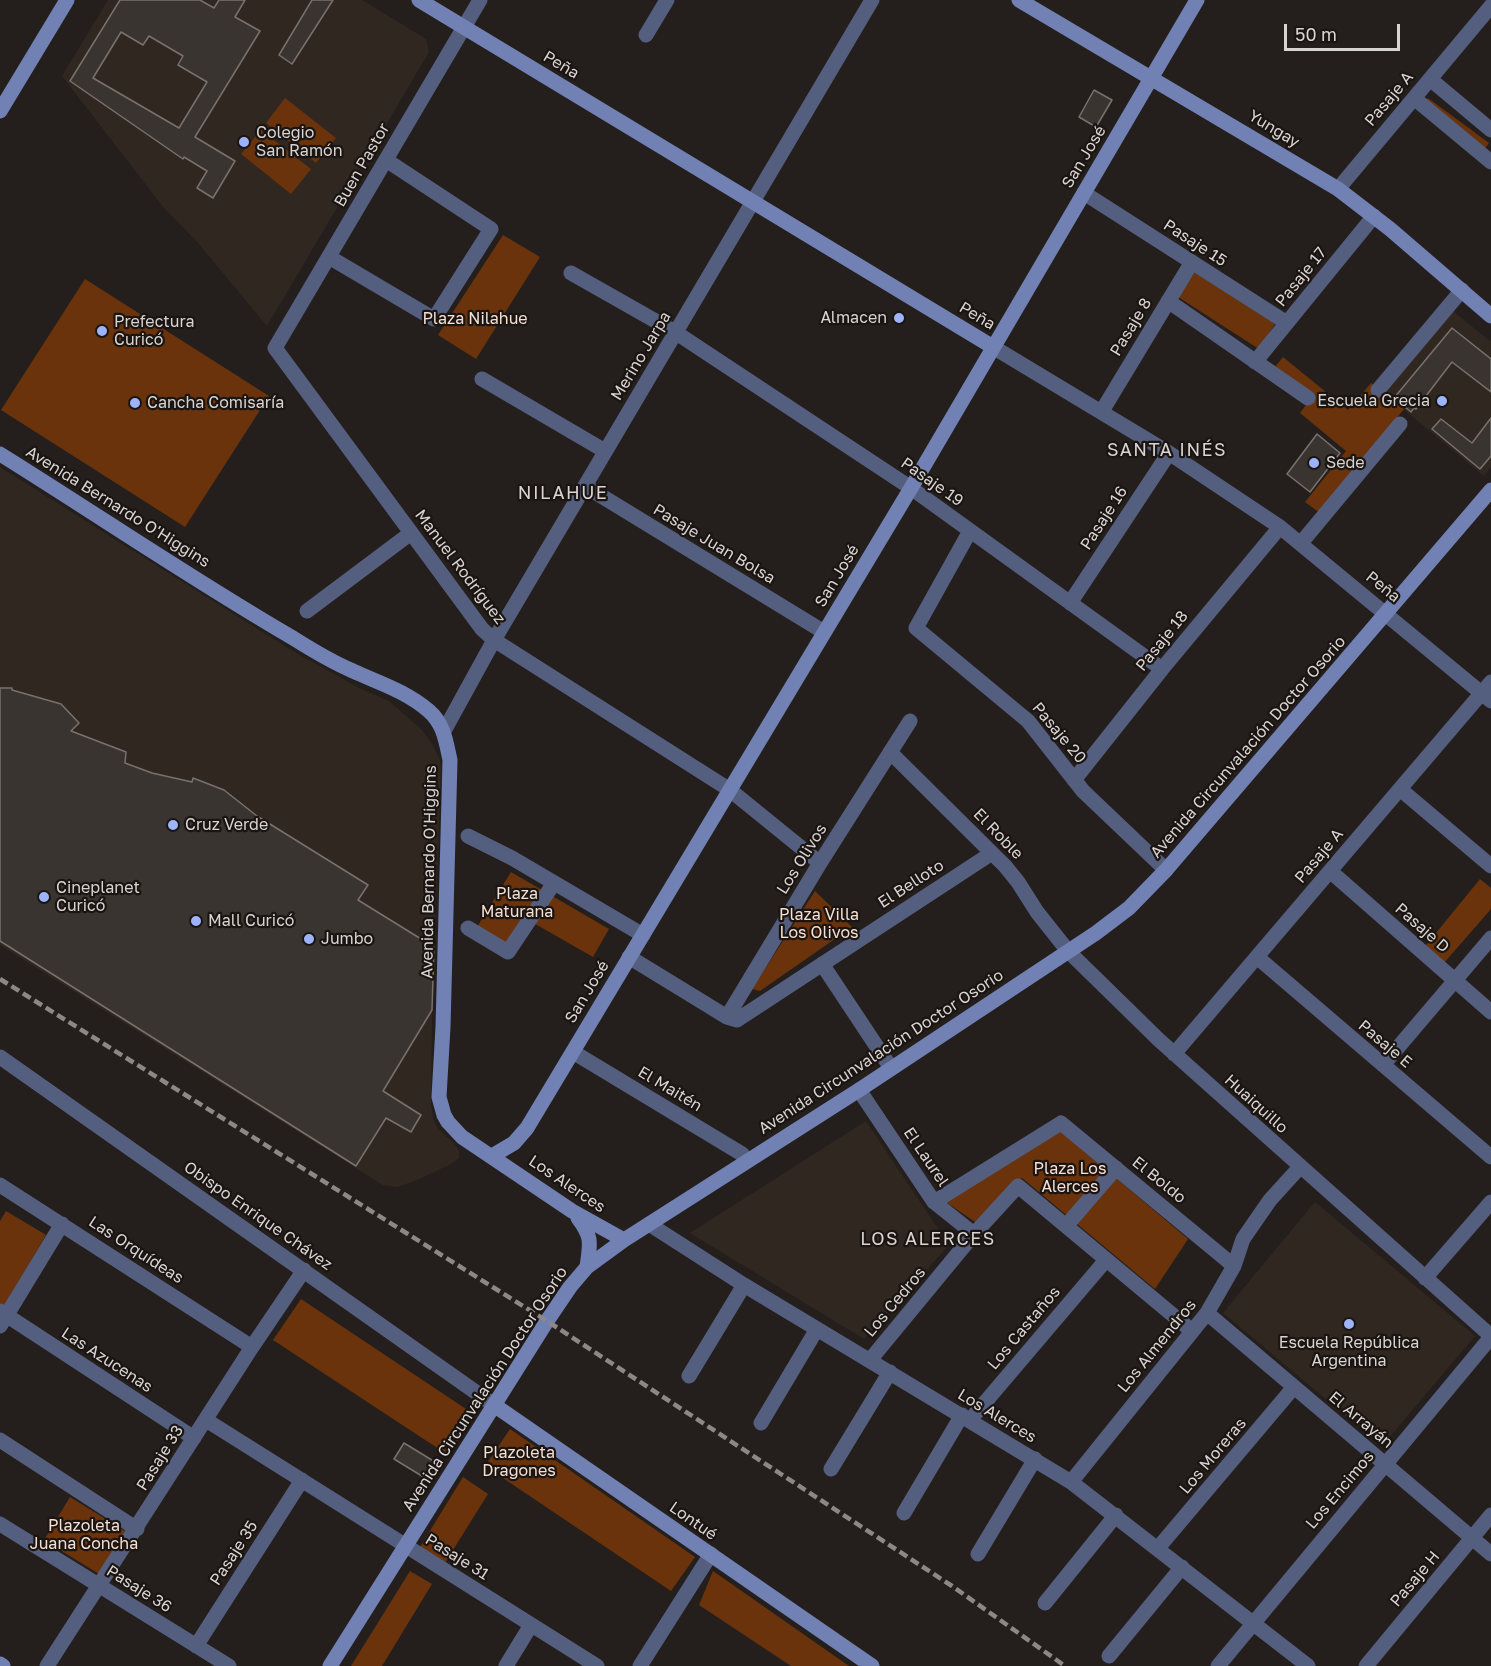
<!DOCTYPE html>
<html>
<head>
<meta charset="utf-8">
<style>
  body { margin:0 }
  #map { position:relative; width:1491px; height:1666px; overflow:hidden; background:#241f1c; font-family:"Golos Text",sans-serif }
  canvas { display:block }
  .scale { position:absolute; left:1284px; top:24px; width:116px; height:27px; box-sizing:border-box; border:3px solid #d8d4d2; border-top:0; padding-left:8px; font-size:18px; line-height:21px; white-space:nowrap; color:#d8d4d2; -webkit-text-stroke:4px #1b1512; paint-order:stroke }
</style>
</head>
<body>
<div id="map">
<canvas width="1491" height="1666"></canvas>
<div class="scale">50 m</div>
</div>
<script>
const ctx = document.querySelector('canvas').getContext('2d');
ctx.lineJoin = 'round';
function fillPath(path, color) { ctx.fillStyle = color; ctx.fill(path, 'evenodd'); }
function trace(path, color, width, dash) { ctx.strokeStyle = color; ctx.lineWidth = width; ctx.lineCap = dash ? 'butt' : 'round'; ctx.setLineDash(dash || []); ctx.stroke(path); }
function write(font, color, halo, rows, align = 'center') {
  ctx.font = font + ' "Golos Text",sans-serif'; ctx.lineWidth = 4.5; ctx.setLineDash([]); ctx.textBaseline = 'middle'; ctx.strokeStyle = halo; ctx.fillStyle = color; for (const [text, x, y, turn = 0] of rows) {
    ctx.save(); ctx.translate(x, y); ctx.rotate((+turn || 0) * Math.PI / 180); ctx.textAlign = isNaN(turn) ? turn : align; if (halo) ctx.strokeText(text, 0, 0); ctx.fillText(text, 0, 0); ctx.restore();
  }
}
fillPath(new Path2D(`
  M108,0H362L426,39L429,52L267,326L199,244L164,208L62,76Z
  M1453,311L1491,342V467L1484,476L1384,393Z
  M0,467L291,650L361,689L389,701L422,730L432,744L440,760L441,771L432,1010L431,1105L433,1118L438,1129L454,1143L459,1151V1158L451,1164L417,1180L397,1187L383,1185L0,945Z
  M866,1121L949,1245L864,1339L690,1233Z
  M1315,1202L1475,1336L1382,1446L1223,1313Z`), '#312721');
fillPath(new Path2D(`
  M285,98L336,138L316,163L266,123Z
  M1428,98L1489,143L1483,151L1423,104Z
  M261,130L311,169L291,194L241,154Z
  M503,235L540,257L476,359L438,335Z
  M1195,272L1275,324L1259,349L1178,297Z
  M85,279L269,396L185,527L1,410Z
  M1283,357L1348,410L1371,383L1404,409L1320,513L1305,502L1346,451L1300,413L1312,397L1275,367Z
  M511,872L609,929L593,957L530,921L512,948L477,927Z
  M1480,879L1491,888V909L1437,971L1418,955Z
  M815,891L852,927L760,991L752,989Z
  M1059,1130L1188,1239L1155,1289L1022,1178L975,1222L946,1202Z
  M6,1211L46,1235L0,1313V1221Z
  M301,1299L475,1415L448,1455L273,1340Z
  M510,1429L695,1557L671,1591L485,1466Z
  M463,1477L488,1494L443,1566L417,1552Z
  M70,1497L125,1531L99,1574L44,1540Z
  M410,1571L432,1584L382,1666H351Z
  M713,1571L849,1666H791L699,1605Z`), '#6b330c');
const building = new Path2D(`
  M120,0H200L214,8L219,0H245L235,17L260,31L195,137L235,161L213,198L197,188L207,171L184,157L183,159L70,81ZM121,32L143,45L149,36L183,56L178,65L207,82L179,128L93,78Z
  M312,0H333L292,64L279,55Z
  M1094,90L1112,100L1096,127L1079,117Z
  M1452,328L1491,359V392L1452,362L1416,409L1414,408L1411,412L1394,398Z
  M1491,418V456L1480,469L1432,429L1441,419L1472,443Z
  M1317,434L1340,453L1310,492L1287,474Z
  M0,688H12V690L61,704L79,723L71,731L126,752L125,763L152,773L192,782L193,778L224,790L257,816L368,885L358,900L434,947L432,1010L383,1091L421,1115L411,1132L386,1118L356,1166L0,941Z
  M404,1443L440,1465L430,1481L394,1459Z`);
fillPath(building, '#3a3430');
trace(building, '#78716e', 1.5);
trace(new Path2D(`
  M480,0L275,348L482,629L494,640L730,790L820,863
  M646,35L667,0
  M1430,79L1491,130
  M1414,98L1491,162
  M1338,189L1491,6
  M1084,193L1287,323
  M329,257L434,319L491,229L386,160
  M571,273L675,332L911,488L1162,669
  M1168,301L1308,398
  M993,347L1169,453L1280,527L1491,701
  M1255,362L1374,216
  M482,379L605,451
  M1378,390L1462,290
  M1102,411L1192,262
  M585,486L824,632
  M970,531L916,628L1028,721L1083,791L1166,870
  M1301,543L1400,424
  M1070,603L1169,453
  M307,611L411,533
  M444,731L494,640L872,0
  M890,752L1005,866L1018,882L1037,912L1068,951L1159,1040L1491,1336
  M1074,780L1162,669L1280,527
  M1400,789L1491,866
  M468,836L512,858L643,935
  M1330,871L1491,1012
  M468,928L508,952L554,883
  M629,957L727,1017L737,1020L992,853
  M1257,957L1491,1157
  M822,964L891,1068
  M727,1017L820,863L910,721
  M573,1052L742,1154L747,1160
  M1174,1054L1491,682
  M0,1057L494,1405
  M1383,1065L1491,938
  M859,1090L934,1202L974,1234
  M0,1185L252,1347
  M934,1202L1061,1123L1234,1266
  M649,1224L744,1285L1071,1482L1308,1666
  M1066,1226L1116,1168
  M1425,1278L1491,1202
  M0,1311L194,1438
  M1207,1313L1491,1554
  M0,1326L62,1224
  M870,1360L974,1234L1018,1186L1192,1331
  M689,1376L744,1285
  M206,1420L597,1666
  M970,1420L1106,1260
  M761,1423L817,1329
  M0,1440L137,1529
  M831,1469L890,1372
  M1071,1482L1207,1313L1234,1266L1243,1239L1270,1200L1300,1167
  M904,1513L962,1415
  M0,1524L229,1666
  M1158,1548L1294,1387
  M978,1554L1035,1459
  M1045,1603L1116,1515
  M196,1646L302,1480
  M1109,1656L1182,1567
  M47,1666L252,1347L304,1270
  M506,1666L531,1625
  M640,1666L711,1554
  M1218,1666L1491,1337
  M1366,1666L1491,1515`), '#545e7e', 15);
trace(new Path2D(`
  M419,0L993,347
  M1019,0L1338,189L1390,229L1491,316
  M0,111L67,0
  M0,454C98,515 193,580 293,638C312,650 332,662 353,671C379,683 406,691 429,711C444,724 446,742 450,760L443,1027L439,1097L444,1115L448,1122L462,1137L572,1211L624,1240
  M492,1156L514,1143L527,1128L911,488L1197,0
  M578,1218C593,1238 590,1243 587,1267
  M494,1405L872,1666
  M0,1664L3,1666
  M330,1666L547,1321L570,1287L587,1267L624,1240L859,1090L1096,933L1129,908L1166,870L1491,490`), '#7181b4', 15);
trace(new Path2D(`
  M0,979L547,1321L952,1586L1065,1666`), '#8d8886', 4.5, [9, 4.5]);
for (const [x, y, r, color] of [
  [244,142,6,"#9db4fd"],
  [899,318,6,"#9db4fd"],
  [102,331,6,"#9db4fd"],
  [1442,401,6,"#9db4fd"],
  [135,403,6,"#9db4fd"],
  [1314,463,6,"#9db4fd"],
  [173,825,6,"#9db4fd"],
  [44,897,6,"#9db4fd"],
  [196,921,6,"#9db4fd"],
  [309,939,6,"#9db4fd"],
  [1349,1324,6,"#9db4fd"]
]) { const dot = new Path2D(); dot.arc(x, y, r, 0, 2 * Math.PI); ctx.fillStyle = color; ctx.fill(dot); trace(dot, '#1b1512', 2); }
write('16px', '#d8d4d2', '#1b1512', [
  ["Peña",561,65,31],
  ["Pasaje A",1389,99,-50],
  ["Yungay",1274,129,31],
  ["San José",1084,157,-59],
  ["Buen Pastor",362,165,-60],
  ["Pasaje 15",1195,243,33],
  ["Pasaje 17",1301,277,-51],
  ["Peña",977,316,31],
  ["Pasaje 8",1131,327,-59],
  ["Merino Jarpa",641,356,-59],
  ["Pasaje 19",932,482,35],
  ["Avenida Bernardo O'Higgins",118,507,32],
  ["Pasaje 16",1104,518,-57],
  ["Pasaje Juan Bolsa",714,544,31],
  ["Manuel Rodríguez",460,567,53],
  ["San José",837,576,-59],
  ["Peña",1383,587,39],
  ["Pasaje 18",1162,641,-51],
  ["Pasaje 20",1059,733,50],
  ["Avenida Circunvalación Doctor Osorio",1248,747,-49],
  ["El Roble",998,834,46],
  ["Pasaje A",1319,856,-50],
  ["Los Olivos",802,859,-58],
  ["Avenida Bernardo O'Higgins",429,872,-89],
  ["El Belloto",911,884,-33],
  ["Pasaje D",1422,928,41],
  ["San José",587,992,-59],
  ["Pasaje E",1385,1044,40],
  ["Avenida Circunvalación Doctor Osorio",881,1052,-33],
  ["El Maitén",670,1089,31],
  ["Huaiquillo",1256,1104,42],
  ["El Laurel",926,1157,56],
  ["El Boldo",1159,1180,39],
  ["Los Alerces",567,1184,34],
  ["Obispo Enrique Chávez",258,1216,35],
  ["Las Orquídeas",136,1250,33],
  ["Los Cedros",895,1302,-50],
  ["Los Castaños",1024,1328,-50],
  ["Los Almendros",1157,1346,-51],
  ["Las Azucenas",107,1360,33],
  ["Avenida Circunvalación Doctor Osorio",485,1389,-57],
  ["Los Alerces",997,1416,31],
  ["El Arrayán",1361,1420,40],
  ["Los Moreras",1213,1456,-50],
  ["Pasaje 33",160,1458,-58],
  ["Los Encimos",1340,1490,-50],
  ["Lontué",693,1521,35],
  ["Pasaje 35",234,1553,-57],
  ["Pasaje 31",457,1557,32],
  ["Pasaje H",1415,1579,-50],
  ["Pasaje 36",139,1589,32]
]);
write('16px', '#d8d4d2', '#1b1512', [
  ["Colegio",256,133],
  ["San Ramón",256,151],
  ["Almacen",887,318,"right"],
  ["Prefectura",114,322],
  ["Curicó",114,340],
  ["Escuela Grecia",1430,401,"right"],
  ["Cancha Comisaría",147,403],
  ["Sede",1326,463],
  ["Cruz Verde",185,825],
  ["Cineplanet",56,888],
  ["Curicó",56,906],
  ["Mall Curicó",208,921],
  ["Jumbo",321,939],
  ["Escuela República",1349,1343,"center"],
  ["Argentina",1349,1361,"center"]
], 'left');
write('16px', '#f5ded3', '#1b1512', [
  ["Plaza Nilahue",475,319],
  ["Plaza",517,894],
  ["Maturana",517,912],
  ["Plaza Villa",819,915],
  ["Los Olivos",819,933],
  ["Plaza Los",1070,1169],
  ["Alerces",1070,1187],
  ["Plazoleta",519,1453],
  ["Dragones",519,1471],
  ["Plazoleta",84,1526],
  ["Juana Concha",84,1544]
]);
ctx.letterSpacing = '1.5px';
write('18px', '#d8d4d2', '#1b1512', [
  ["SANTA INÉS",1167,450],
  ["NILAHUE",563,493],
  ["LOS ALERCES",928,1239]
]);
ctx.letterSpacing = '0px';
</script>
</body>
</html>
